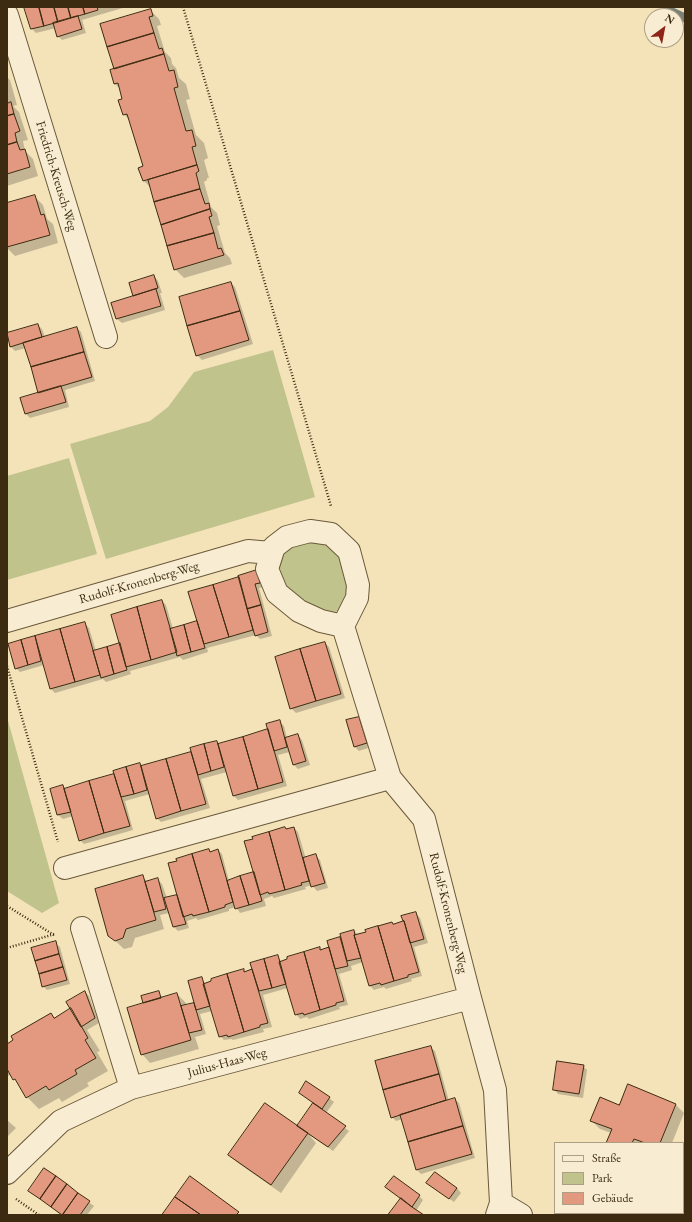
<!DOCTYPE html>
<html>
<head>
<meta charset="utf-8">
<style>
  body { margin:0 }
  #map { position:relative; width:692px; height:1222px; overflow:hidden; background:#f4e3b9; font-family:"EB Garamond",serif }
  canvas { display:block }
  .frame { position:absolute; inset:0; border:8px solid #3d2b11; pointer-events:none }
  .legend { position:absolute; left:554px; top:1142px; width:130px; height:72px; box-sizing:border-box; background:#f8edd2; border:1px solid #ad9f85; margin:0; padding:5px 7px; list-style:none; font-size:12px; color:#3d2b11 }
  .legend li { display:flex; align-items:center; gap:8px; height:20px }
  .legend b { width:20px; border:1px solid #ad9f85 }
  .north { position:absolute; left:644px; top:8px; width:40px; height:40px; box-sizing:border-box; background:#f8edd2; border:1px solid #ad9f85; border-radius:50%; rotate:32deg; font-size:11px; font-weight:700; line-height:16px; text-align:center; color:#3d2b11 }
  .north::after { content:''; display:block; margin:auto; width:14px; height:18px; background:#8f2418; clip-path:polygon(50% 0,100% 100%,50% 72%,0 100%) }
</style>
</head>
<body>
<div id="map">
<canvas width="692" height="1222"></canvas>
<div class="frame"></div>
<ul class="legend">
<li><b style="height:5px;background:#f8edd2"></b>Straße</li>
<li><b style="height:11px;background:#c0c38c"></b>Park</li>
<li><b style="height:11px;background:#e2997f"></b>Gebäude</li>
</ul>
<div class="north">N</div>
</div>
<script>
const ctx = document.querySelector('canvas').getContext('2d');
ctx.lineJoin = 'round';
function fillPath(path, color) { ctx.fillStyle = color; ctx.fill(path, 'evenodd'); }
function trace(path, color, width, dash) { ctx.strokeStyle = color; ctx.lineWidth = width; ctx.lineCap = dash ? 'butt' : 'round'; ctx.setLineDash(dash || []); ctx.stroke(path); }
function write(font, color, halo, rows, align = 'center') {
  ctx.font = font + ' "EB Garamond",serif'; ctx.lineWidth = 3; ctx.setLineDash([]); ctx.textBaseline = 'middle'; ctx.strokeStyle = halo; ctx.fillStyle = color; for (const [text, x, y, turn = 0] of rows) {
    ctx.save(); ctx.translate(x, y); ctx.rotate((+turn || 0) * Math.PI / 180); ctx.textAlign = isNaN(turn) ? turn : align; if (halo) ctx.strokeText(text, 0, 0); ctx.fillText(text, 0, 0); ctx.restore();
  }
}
fillPath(new Path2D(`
  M273,350L315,497L106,559L70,444L150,421L168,407L194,372Z
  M69,458L97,554L7,580V476Z
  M319,541C326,544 333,547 337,554C342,562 346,583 349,593L339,611C336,612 332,612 329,612C318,610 285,591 282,580C278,570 279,562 281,552L290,544Z
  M7,717L59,903L42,913L7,891Z`), '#c0c38c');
fillPath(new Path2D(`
  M25,7H126L82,20L86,33L62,40L58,36L56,28L36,33L32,29Z
  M150,10L159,19L161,25L157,26L165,52L171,58L172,64L176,68L179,78L186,84L190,99L186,100L196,135L204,143L208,158L204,160L209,178H207V180L204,182L211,207L217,213L220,225L217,226L225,253L230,258L232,264L184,278L175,269L151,188L144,181L140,168L144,167L130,121L124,114V99L121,90L115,84V69Z
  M7,77L10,80L17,105L13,106L19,112L28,140L23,141L25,151L33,159L38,176L7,186Z
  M34,196L43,205L47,219L53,224L58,243L15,256L7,248V204Z
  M154,276L158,281L162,293H160L165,310L122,323L117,319L112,303L135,296L130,283Z
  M231,283L235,287L253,344L202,360L197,355Z
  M38,325L42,329L45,337L77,328L81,332L95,381L65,390L69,407L30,418L26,414L40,393L26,348L15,351L11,347Z
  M256,571L264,587L259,588L272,636L260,639L256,635L207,648L208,652L183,660L180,657L130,671L131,674L106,682L103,679L55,693L50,688L44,665L20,672L16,668L9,645L84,623L89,628L96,651L121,644L162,601L166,605L173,629L198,622L240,578Z
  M325,643L329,647L345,698L296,713L291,708Z
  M359,718L363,722L371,747L359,751L355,747Z
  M279,721L284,726L287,738L298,735L302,740L310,765L298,769L293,764L290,752L278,755L287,786L238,800L234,796L227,772L201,779L210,808L161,822L157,818L150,794L132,799L125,801L133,830L84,844L80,840L73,816L63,819L58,815L51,790L63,786L66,789L116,775L139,764L142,767L192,752L216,742L219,745L269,730Z
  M294,828L298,832L306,859L316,856L320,860L328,888L317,891L312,885L305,887L306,889L274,898L272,896L264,899L266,906L240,913L236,907L229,909V911L198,920L196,918L187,921L189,928L178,931L173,926L169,913L160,915L164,929L135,938L132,947L124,949L109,935L142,877L148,882L158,880L162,884L167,898L178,895L209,850L210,852L218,850L222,854L229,881L255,873L287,830Z
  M415,913L420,918L428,943L414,947L422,976L411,979L412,981L386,989L384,987L374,990L370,986L363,962L351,966L352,970L339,974L348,1005L339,1007L340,1009L309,1019L307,1017L300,1019L296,1014L288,988L263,995L272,1027L263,1029L264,1032L233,1040L231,1039L224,1040L220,1036L212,1011L200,1014L206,1034L195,1037L199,1049L150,1063L142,1054L145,1004L144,1002L158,992L163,998L177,994L186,1003V1006L195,1004L201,978L206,984L243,971L245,972L254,970L277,956L282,962L319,948L322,951L330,948L328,941L341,938L354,931L358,935L392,923L394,924L404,922L402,917Z
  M55,943L60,947L70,984L47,990L43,986Z
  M85,992L89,996L99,1023L87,1030L100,1051L97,1052L108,1071L87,1083L89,1086L62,1102L59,1098L39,1109L27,1097L21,1087L11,1074L7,1077V1045L51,1015L55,1018L72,1009Z
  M430,1047L435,1051L449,1101L455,1099L459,1103L475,1158L421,1174L417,1170L403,1119L396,1121L392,1117Z
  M583,1066L587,1070L583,1098L558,1094L554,1089Z
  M300,1093L329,1098L334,1102L326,1113L349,1131L333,1151L311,1136H310L316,1143L281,1193L238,1163L229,1155L297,1127L314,1104Z
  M676,1105L684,1113L672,1143H607L611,1133L600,1129L591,1120L620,1106Z
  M7,1120L16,1128L7,1137Z
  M44,1170L94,1206L87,1215H62L29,1191Z
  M386,1187L419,1196L423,1200L416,1211L422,1215H390L401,1199Z
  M432,1187L457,1188L461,1193L454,1202Z`), '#0003');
trace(new Path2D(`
  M668,10L685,18`), '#798176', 9);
const building = new Path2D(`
  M24,7H39L44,26L31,29Z
  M39,7H54L58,22L44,26Z
  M54,7H68L71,18L58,22Z
  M68,7H83L85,14L71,18Z
  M83,7H97L98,10L85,14Z
  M151,9L153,16L149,17L154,33L107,47L100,24Z
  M78,16L82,29L57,37L53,23Z
  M154,33L159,49L162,48L164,54L114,69L107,47Z
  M164,54L169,71L174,70L178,87L174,88L186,131L192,130L196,146L192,147L197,165L143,181L138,168L143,166L127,114L123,115L118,100L122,99L118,83L114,84L110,70Z
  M11,102L14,114L7,116V104Z
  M14,114L20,131L15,133L17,142L7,145V116Z
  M17,142L20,150L25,149L30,167L7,174V145Z
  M197,165L199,171L196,173L200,189L154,202L148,180Z
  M200,189L205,204L209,203L210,209L161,225L154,202Z
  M35,195L41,215L44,214L50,235L7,247V203Z
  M210,209L212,216L209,217L214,233L167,246L161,225Z
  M214,233L218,249L221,248L224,255L174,270L167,246Z
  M154,275L158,288L133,296L129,283Z
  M231,282L240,311L187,326L179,297Z
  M156,289L161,306L116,319L111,303Z
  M240,311L249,340L196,356L187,326Z
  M38,324L42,337L10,347L7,333Z
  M77,327L84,352L31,367L23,343Z
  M84,352L92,377L38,393L31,367Z
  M61,386L66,402L25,414L20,398Z
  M257,570L260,583L255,584L261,605L247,609L238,576Z
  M239,577L253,630L229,637L213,585Z
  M213,585L229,637L204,644L188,592Z
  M162,600L177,652L151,660L137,607Z
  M261,605L268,632L255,636L247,609Z
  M137,607L151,660L126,667L111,615Z
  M197,621L205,648L191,652L184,625Z
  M85,622L100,675L75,682L60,629Z
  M184,625L191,652L177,656L170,629Z
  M60,629L75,682L50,689L35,636Z
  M35,636L41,661L28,665L21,640Z
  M21,640L28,665L15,669L8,644Z
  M325,642L341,694L316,701L300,649Z
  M120,643L127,670L114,674L107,647Z
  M107,647L114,674L101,678L93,651Z
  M300,649L316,701L290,709L275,657Z
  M359,717L367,743L354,747L346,720Z
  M280,720L287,747L274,751L266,724Z
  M268,729L283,782L258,789L243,737Z
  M298,734L306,761L293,765L285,738Z
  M243,737L258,789L233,796L218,744Z
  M217,741L224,767L211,771L204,744Z
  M204,744L211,771L198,775L190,748Z
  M191,752L206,804L181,811L166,759Z
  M166,759L181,811L156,819L141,766Z
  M140,763L147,790L134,794L126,767Z
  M126,767L134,794L121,797L113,771Z
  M114,774L130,826L104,833L89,781Z
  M89,781L104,833L79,841L64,789Z
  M63,785L71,812L57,815L50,789Z
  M285,827L286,829L294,827L309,881L301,883L302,885L285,890L269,832Z
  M269,832L285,890L269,894L268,892L260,895L244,841L253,839L252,837Z
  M209,849L210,852L218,849L233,902L225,905V907L209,912L192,854Z
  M192,854L209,912L193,916L192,914L183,917L168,863L177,861L176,859Z
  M316,854L325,883L311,887L303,858Z
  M254,872L262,901L249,905L240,876Z
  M143,875L156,920L126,929L123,938L115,941L108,936L95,889Z
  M240,876L249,905L235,909L227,881Z
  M158,878L166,909L154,912L145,882Z
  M177,895L186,924L173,927L164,898Z
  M416,912L424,939L410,943L404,921H403L401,916Z
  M404,921L419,972L408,975V977L394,981L378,926L392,922L393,924Z
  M378,926L394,981L381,985L380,983L369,986L354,935L366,932L365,930Z
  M354,930L355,935H354L361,958L347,961L340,934Z
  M340,937L348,966L335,969L327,941Z
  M56,941L59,954L35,961L31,948Z
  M320,947V950L329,947L344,1001L336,1003V1005L320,1010L304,952Z
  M304,952L320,1010L304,1015L303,1013L295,1015L279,962L287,959V957Z
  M59,954L63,967L39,974L35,961Z
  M278,955L286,984L272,988L264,959Z
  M264,959L272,988L259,991L250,963Z
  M63,967L67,980L42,987L39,974Z
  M244,969V972L252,969L268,1023L260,1025V1027L244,1032L227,974Z
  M227,974L244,1032L228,1037L227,1035L219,1037L203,984L211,981V979Z
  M202,977L210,1006L196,1010L188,981Z
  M85,991L95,1018L81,1027L66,1002Z
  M159,991L161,998L143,1003L141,996Z
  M177,993L191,1040L141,1055L127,1008Z
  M194,1003L202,1030L189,1033L181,1006Z
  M71,1008L88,1038L85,1040L96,1058L75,1070L77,1074L49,1090L46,1086L26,1098L15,1079L13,1080L7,1069V1044L13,1040L11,1036L51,1013L54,1018Z
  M431,1046L439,1074L383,1090L375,1061Z
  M557,1061L584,1065L579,1094L553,1090Z
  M439,1074L446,1100L391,1118L383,1090Z
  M306,1081L330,1097L322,1109L299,1093Z
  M628,1084L676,1104L660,1143H645L634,1139L632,1143H606L612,1129L590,1121L600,1097L619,1105Z
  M455,1098L463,1126L408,1142L400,1115Z
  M265,1103L308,1133L271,1185L228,1155Z
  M313,1103L346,1126L328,1147L297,1126Z
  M463,1126L472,1154L416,1170L408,1142Z
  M44,1168L56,1176L40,1199L28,1191Z
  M435,1172L457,1188L449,1199L426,1183Z
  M56,1176L67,1184L51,1207L40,1199Z
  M190,1176L239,1212L236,1215H201L175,1197Z
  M394,1176L420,1195L412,1207L385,1187Z
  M67,1184L78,1193L62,1215L51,1207Z
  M78,1193L90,1201L80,1215H63Z
  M175,1197L201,1215H162Z
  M401,1198L412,1207L424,1215H388Z`);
fillPath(building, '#e2997f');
trace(building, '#3d2b11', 1);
const minor = new Path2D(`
  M7,15L106,337
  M7,621L248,551L271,553
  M343,626L321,621L299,611L277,593L267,569L274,547L287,537L310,531L331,534L349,551L358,585L357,598L343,626L390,778L424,819L470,998L495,1090L501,1203L497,1215
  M65,868L390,778
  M82,928L131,1088
  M7,1173L61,1121L131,1088L470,998
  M501,1203L521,1215`);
trace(minor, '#6b593b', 24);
trace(new Path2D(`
  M183,7L331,506
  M7,666L58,842
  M7,906L54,935
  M7,948L55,934
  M16,1199L39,1215`), '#3d2b11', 2.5, [1, 2]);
trace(minor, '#f8edd2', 22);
write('13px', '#3d2b11', '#f8edd2', [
  ["Friedrich-Kreusch-Weg",56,176,73],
  ["Rudolf-Kronenberg-Weg",139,583,-16],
  ["Rudolf-Kronenberg-Weg",448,913,76],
  ["Julius-Haas-Weg",227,1063,-15]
]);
</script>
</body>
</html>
